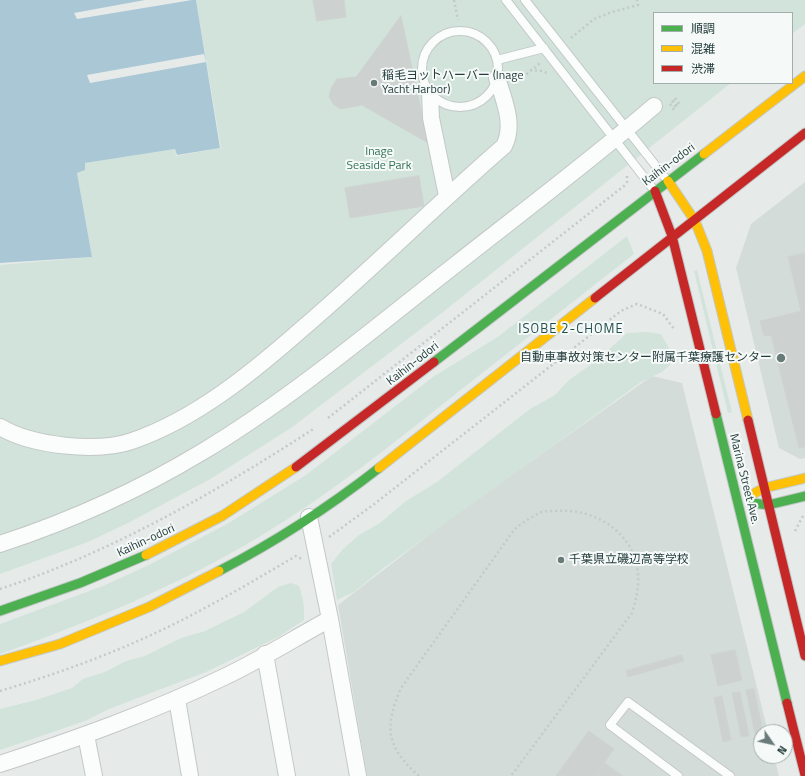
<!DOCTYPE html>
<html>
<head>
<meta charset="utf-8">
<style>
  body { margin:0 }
  #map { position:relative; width:805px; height:776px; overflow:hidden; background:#e6ebea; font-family:"Titillium Web","Noto Sans JP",sans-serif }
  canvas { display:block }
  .legend { position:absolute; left:653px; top:12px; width:140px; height:72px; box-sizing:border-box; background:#f5f9f8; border:1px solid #a2aead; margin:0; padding:5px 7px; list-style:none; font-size:12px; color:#253e3c }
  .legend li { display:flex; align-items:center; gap:8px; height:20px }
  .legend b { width:20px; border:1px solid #a2aead }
  .north { position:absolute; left:753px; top:724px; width:40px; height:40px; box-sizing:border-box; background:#f5f9f8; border:1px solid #a2aead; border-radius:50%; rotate:124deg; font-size:11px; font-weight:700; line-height:16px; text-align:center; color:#253e3c }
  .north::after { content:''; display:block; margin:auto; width:14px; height:18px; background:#697b79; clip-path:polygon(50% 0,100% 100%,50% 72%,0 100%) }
</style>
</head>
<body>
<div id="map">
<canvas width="805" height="776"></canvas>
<ul class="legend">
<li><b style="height:5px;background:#4caf50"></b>順調</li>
<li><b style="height:5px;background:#ffc107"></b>混雑</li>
<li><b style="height:5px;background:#c62828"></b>渋滞</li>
</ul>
<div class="north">N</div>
</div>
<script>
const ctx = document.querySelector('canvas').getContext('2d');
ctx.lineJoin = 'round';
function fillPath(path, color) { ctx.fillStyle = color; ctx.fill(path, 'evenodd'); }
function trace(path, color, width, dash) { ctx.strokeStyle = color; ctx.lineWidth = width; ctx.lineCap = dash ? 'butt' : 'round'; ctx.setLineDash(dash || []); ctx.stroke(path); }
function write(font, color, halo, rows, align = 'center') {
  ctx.font = font + ' "Titillium Web","Noto Sans JP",sans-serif'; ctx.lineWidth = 4; ctx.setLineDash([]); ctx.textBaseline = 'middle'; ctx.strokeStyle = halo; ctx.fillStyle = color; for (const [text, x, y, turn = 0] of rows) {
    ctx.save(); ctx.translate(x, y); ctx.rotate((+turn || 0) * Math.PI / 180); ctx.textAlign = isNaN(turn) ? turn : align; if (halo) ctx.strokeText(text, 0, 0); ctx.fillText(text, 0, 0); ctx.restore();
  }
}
fillPath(new Path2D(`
  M805,182V458L800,459L779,448L736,268L751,224Z
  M652,376L682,383L768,732H761V756H774L779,776H367L338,605L455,515Z`), '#d4dcda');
fillPath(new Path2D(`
  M196,0H805V24L792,34V13H654V83H731L443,312L291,428L212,478L130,522L88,542L0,574V265L92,257L77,173L85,170V163L175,149L176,156L221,148Z
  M627,236L634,254C575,300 517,346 458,392C394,443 329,495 259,537C177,586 90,622 0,654V624L103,586L151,564L227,524L306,475L433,377L499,336Z
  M697,270L732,412L728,413L694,271Z
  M646,332L661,334L670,350V365L662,372L641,382L385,567L354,592L337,600L331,564L343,549L359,535L380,523L406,501L437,482L530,409L555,395L569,380L596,361L627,333Z
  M291,583L299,586C303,597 305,608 304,620L278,637L206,672L109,709L85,721L0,750V709L36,700L72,688L83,679L105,672L126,661L145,656L181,638L205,631L244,612L278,587Z`), '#d1e3da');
fillPath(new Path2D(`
  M0,0H196L220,148L177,155L175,149L85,163V170L77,173L92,257L0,263Z`), '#aac7d6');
fillPath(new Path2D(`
  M145,0H192L77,19L74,13Z
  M204,54L206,62L90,83L87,75Z`), '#e6ebea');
const building = new Path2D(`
  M313,0H344L346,17L317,21Z
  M401,16L428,143L362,105L341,109L334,105L329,97L331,88L337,79L356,77Z
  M419,176L424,206L350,218L345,188Z
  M805,253V447L799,448L771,335L764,336L760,321L801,311L788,257Z
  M735,650L742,680L718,686L711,655Z
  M682,655L684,661L628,677L626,671Z
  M754,689L763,732L755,734L746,690Z
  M740,692L749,736L741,737L732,693Z
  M722,696L731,740L723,742L714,698Z
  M589,731L614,749L596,774L600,776H556Z
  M605,763L623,776H600L596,774Z`);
fillPath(building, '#cdd2d1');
trace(building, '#cfd4d3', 1);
const lane = new Path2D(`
  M506,0L654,190
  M525,0L667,180
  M422 69a38 38 0 1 1 76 0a38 38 0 1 1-76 0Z
  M497,60L544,48
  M678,776L610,725L628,702L730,776`);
const street = new Path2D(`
  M430,92L431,118L447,196
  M0,427C32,446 97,453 132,441C196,419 253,372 303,328C372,269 436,205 504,146C515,125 504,100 497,78
  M309,517L330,619L358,776
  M0,544C70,521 139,490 202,452C292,398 373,329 455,265C522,212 590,161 654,106
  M265,654L287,776
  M177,699L190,776
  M86,735L94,776
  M0,764C76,739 152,712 224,677C260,660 295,638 330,619`);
const fast = new Path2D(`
  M434,362L704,154
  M716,414L787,703
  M753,503L768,505L805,496
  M219,571C275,542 329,507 379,468
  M0,611L80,583L146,555`);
const slow = new Path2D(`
  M704,154L805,76
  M668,181L695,221L707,251L748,420
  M379,468L595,298
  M751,495L764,488L805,478
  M146,555L222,516L296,467
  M0,661L60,644L149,607L219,571`);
const jam = new Path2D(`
  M655,191L672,236L716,414
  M595,298L805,133
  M748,420L805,656
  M296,467L434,362
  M787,703L805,775`);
trace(lane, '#c3c8c7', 10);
trace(street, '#c3c8c7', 18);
trace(fast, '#c2c8c7', 11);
trace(slow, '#c2c8c7', 11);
trace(jam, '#c2c8c7', 11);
trace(new Path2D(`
  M454,0L458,20
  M571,38L594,19L612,12L638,5L637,0
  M530,70L542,71L547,73
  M515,84L540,63
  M675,98L680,105
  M673,100L678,107
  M672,101L676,109
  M670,104L674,110
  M328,418L624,186L627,182V176
  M795,531L803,516
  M329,537L373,505L621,311L637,304L663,314L674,329
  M0,589C112,552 216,492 315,428
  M0,691C70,670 139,644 203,609C235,592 265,574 296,556L302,559
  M419,776C386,747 384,727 401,688L514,530C522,523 532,516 542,512C547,511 553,511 558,511C595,508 635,533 638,574C639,588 636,600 632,613L511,776`), '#c2cbca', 2.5, [2, 3]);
trace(lane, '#fbfcfc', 8);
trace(street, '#fbfcfc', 16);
trace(fast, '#4caf50', 9);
trace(slow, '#ffc107', 9);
trace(jam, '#c62828', 9);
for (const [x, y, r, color] of [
  [374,83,4,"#697b79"],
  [781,358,5,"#697b79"],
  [561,560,4,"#697b79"]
]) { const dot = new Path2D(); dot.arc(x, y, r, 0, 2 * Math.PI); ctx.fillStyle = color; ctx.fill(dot); trace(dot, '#f5f9f8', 1.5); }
write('12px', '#253e3c', '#f5f9f8', [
  ["稲毛ヨットハーバー (Inage",382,76],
  ["Yacht Harbor)",382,90],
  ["自動車事故対策センター附属千葉療護センター",772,358,"right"],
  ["千葉県立磯辺高等学校",569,560]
], 'left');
write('12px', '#317259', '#f5f9f8', [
  ["Inage",379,152],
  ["Seaside Park",379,166]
]);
write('12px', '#253e3c', '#f5f9f8', [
  ["Kaihin-odori",669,165,-37],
  ["Kaihin-odori",413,364,-38],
  ["Marina Street Ave.",744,479,76],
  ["Kaihin-odori",146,541,-25]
]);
ctx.letterSpacing = '1px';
write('13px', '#214f4e', '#f5f9f8', [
  ["ISOBE 2-CHOME",571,330]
]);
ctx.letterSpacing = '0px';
</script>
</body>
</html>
